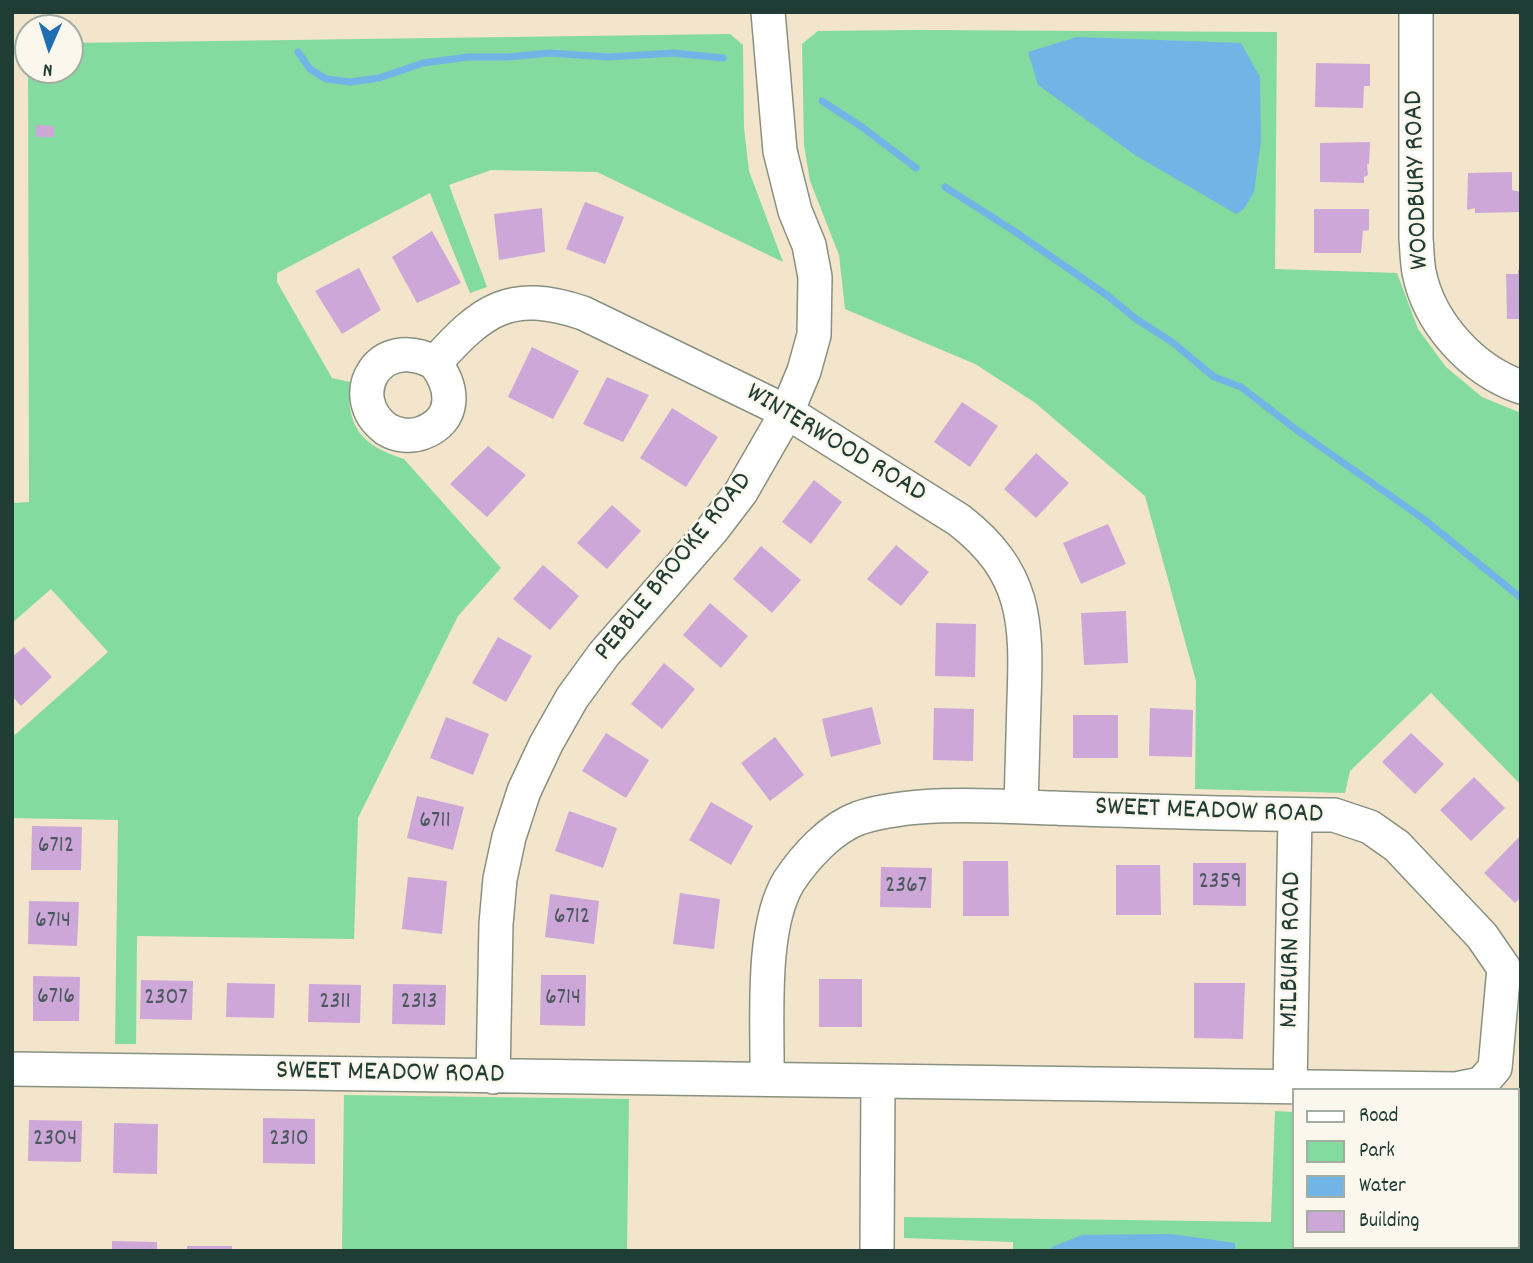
<!DOCTYPE html>
<html>
<head>
<meta charset="utf-8">
<style>
  body { margin:0 }
  #map { position:relative; width:1533px; height:1263px; overflow:hidden; background:#f2e5cb; font-family:Dekko,sans-serif }
  canvas { display:block }
  .frame { position:absolute; inset:0; border:14px solid #1f3d34; pointer-events:none }
  .legend { position:absolute; left:1292px; top:1088px; width:228px; height:161px; box-sizing:border-box; background:#fbf7ec; border:2px solid #a3ada2; margin:0; padding:9px 12px; list-style:none; font-size:21px; color:#1f3d34 }
  .legend li { display:flex; align-items:center; gap:14px; height:35px }
  .legend b { width:35px; border:2px solid #a3ada2 }
  .north { position:absolute; left:14px; top:14px; width:70px; height:70px; box-sizing:border-box; background:#fbf7ec; border:2px solid #a3ada2; border-radius:50%; rotate:183deg; font-size:19px; font-weight:700; line-height:28px; text-align:center; color:#1f3d34 }
  .north::after { content:''; display:block; margin:auto; width:24px; height:32px; background:#1f6fb2; clip-path:polygon(50% 0,100% 100%,50% 72%,0 100%) }
</style>
</head>
<body>
<div id="map">
<canvas width="1533" height="1263"></canvas>
<div class="frame"></div>
<ul class="legend">
<li><b style="height:9px;background:#fff"></b>Road</li>
<li><b style="height:19px;background:#83dba0"></b>Park</li>
<li><b style="height:19px;background:#71b4e6"></b>Water</li>
<li><b style="height:19px;background:#cda7d8"></b>Building</li>
</ul>
<div class="north">N</div>
</div>
<script>
const ctx = document.querySelector('canvas').getContext('2d');
ctx.lineJoin = 'round';
function fillPath(path, color) { ctx.fillStyle = color; ctx.fill(path, 'evenodd'); }
function trace(path, color, width, dash) { ctx.strokeStyle = color; ctx.lineWidth = width; ctx.lineCap = dash ? 'butt' : 'round'; ctx.setLineDash(dash || []); ctx.stroke(path); }
function write(font, color, halo, rows, align = 'center') {
  ctx.font = font + ' Dekko,sans-serif'; ctx.lineWidth = 5; ctx.setLineDash([]); ctx.textBaseline = 'middle'; ctx.strokeStyle = halo; ctx.fillStyle = color; for (const [text, x, y, turn = 0] of rows) {
    ctx.save(); ctx.translate(x, y); ctx.rotate((+turn || 0) * Math.PI / 180); ctx.textAlign = isNaN(turn) ? turn : align; if (halo) ctx.strokeText(text, 0, 0); ctx.fillText(text, 0, 0); ctx.restore();
  }
}
fillPath(new Path2D(`
  M913,30L1277,32L1275,269L1397,273L1418,329L1446,367L1482,397L1521,413V785L1431,693L1350,771L1345,793L1195,789L1196,681L1145,496L1034,402L975,364L845,309L839,255L810,181L804,145L802,44L818,31Z
  M730,34L743,45L744,128L749,171L783,262L597,172L491,170L449,185L487,287L470,293L430,193L277,273V282L332,378L350,382C345,426 362,446 404,459L501,568L458,616L358,818L354,939L137,936L136,1044H115L118,820L12,818V735L16,734L108,652L51,589L12,623V503L29,502L28,44V70H70V43Z
  M344,1095L629,1099L627,1251H342Z
  M1275,1111L1293,1112V1247H1517V1226H1521V1251H1013V1242L904,1238V1217L1271,1222Z`), '#83dba0');
fillPath(new Path2D(`
  M1077,37L1241,43L1260,77L1261,142L1254,192L1244,209L1236,214L1135,155L1038,85L1028,52Z
  M1171,1234L1235,1243V1251H1050L1052,1247L1082,1235Z`), '#71b4e6');
trace(new Path2D(`
  M298,52L310,69L326,79L350,82L379,78L423,63L468,57H508L549,53L608,57L673,53L723,58
  M822,101L862,127L916,168
  M945,187L1014,231L1108,296L1136,319L1172,342L1214,377L1241,387L1298,431L1425,520L1521,598`), '#71b4e6', 7);
fillPath(new Path2D(`
  M1316,63L1370,64V86H1364L1363,108L1315,107Z
  M36,125L54,126V137H36Z
  M1370,142L1369,164H1367L1368,175L1364,177V183L1320,182V143Z
  M1512,172V190L1521,192V212L1475,213V208L1467,210L1468,173Z
  M585,202L624,217L605,264L566,249Z
  M542,208L545,252L499,260L494,214Z
  M1314,209H1369V230L1363,231L1361,253H1314Z
  M432,231L461,283L417,303L392,257Z
  M359,268L381,310L342,334L315,291Z
  M1518,270H1521V319H1507L1506,274H1518Z
  M532,347L579,371L553,419L508,397Z
  M607,377L649,395L623,442L583,424Z
  M962,402L998,426L970,467L934,442Z
  M672,408L718,437L686,487L640,458Z
  M488,446L526,475L487,517L450,484Z
  M1036,453L1069,483L1036,518L1004,489Z
  M814,480L842,502L811,544L782,522Z
  M612,505L641,531L607,569L577,543Z
  M1108,524L1126,564L1081,584L1063,543Z
  M896,545L929,572L901,606L867,579Z
  M761,546L801,580L772,613L733,579Z
  M543,565L579,596L550,630L513,599Z
  M710,603L748,636L721,668L683,635Z
  M1126,611L1128,663L1084,665L1081,613Z
  M936,623L976,624L975,677L935,676Z
  M498,637L532,656L506,702L472,683Z
  M24,647L52,677L21,706L12,696V657Z
  M664,663L695,689L662,729L631,704Z
  M872,707L881,744L831,757L822,719Z
  M934,708L974,709L973,761L933,760Z
  M1150,708L1193,710L1192,757L1149,756Z
  M1073,715H1118V758H1073Z
  M446,717L489,734L473,775L430,758Z
  M606,733L649,760L626,798L582,771Z
  M1411,733L1444,764L1415,794L1382,762Z
  M775,737L804,775L770,801L741,763Z
  M1474,777L1505,808L1471,841L1440,810Z
  M417,796L464,807L453,850L407,838Z
  M711,802L753,826L731,865L689,840Z
  M569,811L617,828L603,868L555,851Z
  M32,826L82,827L81,870H31Z
  M1521,835V897L1515,903L1484,873Z
  M963,861H1008L1009,916H963Z
  M1193,863H1246V906L1193,905Z
  M1116,865H1160L1161,915H1116Z
  M881,867L932,868L931,908L880,907Z
  M408,877L447,881L442,934L402,929Z
  M680,893L720,899L714,949L673,944Z
  M550,894L599,901L594,944L545,937Z
  M29,901L79,902L77,946L28,944Z
  M541,975H586L585,1026L540,1025Z
  M33,976L80,977L79,1021H33Z
  M819,979H862V1027H819Z
  M141,980L193,981L192,1020L140,1019Z
  M227,983L275,984L274,1018L226,1017Z
  M1194,983H1245L1243,1039L1194,1038Z
  M309,984L361,985L360,1023L308,1022Z
  M393,984L446,985L445,1025L392,1024Z
  M263,1118L315,1119V1164L263,1163Z
  M29,1120L82,1121L81,1162L28,1161Z
  M114,1123L158,1124L157,1174L113,1173Z
  M112,1241L157,1242V1251H112Z
  M187,1246H232V1251H187Z`), '#cda7d8');
const minor = new Path2D(`
  M1416,12V239C1417,249 1417,261 1419,272C1429,323 1472,370 1521,387
  M435,363C454,388 457,420 422,433C411,437 397,436 386,429C343,397 378,332 435,363C483,309 510,289 583,313L787,412L959,520C1026,572 1027,621 1024,700C1023,736 1022,772 1021,807
  M12,1069L1456,1089L1481,1084L1495,1068L1504,968L1482,936L1397,846L1370,827L1334,815C1240,814 1147,811 1053,808C995,806 914,800 859,818C831,828 805,857 789,881C760,928 768,1023 767,1079
  M493,1077L496,924L500,879L509,837L524,791L546,744L572,698L604,654L712,530L741,492L787,412L804,371L814,335L815,277L809,245L795,211L780,151L768,12
  M1290,1086L1295,815
  M877,1251L878,1081`);
trace(minor, '#889180', 36);
trace(minor, '#fff', 33);
write('24px', '#4a585d', null, [
  ["6711",435,823],
  ["6712",56,848],
  ["2359",1220,884],
  ["2367",906,888],
  ["6712",572,919],
  ["6714",53,923],
  ["6716",56,999],
  ["2307",166,1000],
  ["6714",563,1000],
  ["2311",335,1004],
  ["2313",419,1004],
  ["2304",55,1141],
  ["2310",289,1141]
]);
write('28px', '#1f3d34', '#fbf7ec', [
  ["WOODBURY ROAD",1419,180,-92],
  ["WINTERWOOD ROAD",835,445,31],
  ["PEBBLE BROOKE ROAD",675,568,-51],
  ["SWEET MEADOW ROAD",1209,813,2],
  ["MILBURN ROAD",1293,950,-89],
  ["SWEET MEADOW ROAD",390,1075,1]
]);
</script>
</body>
</html>
